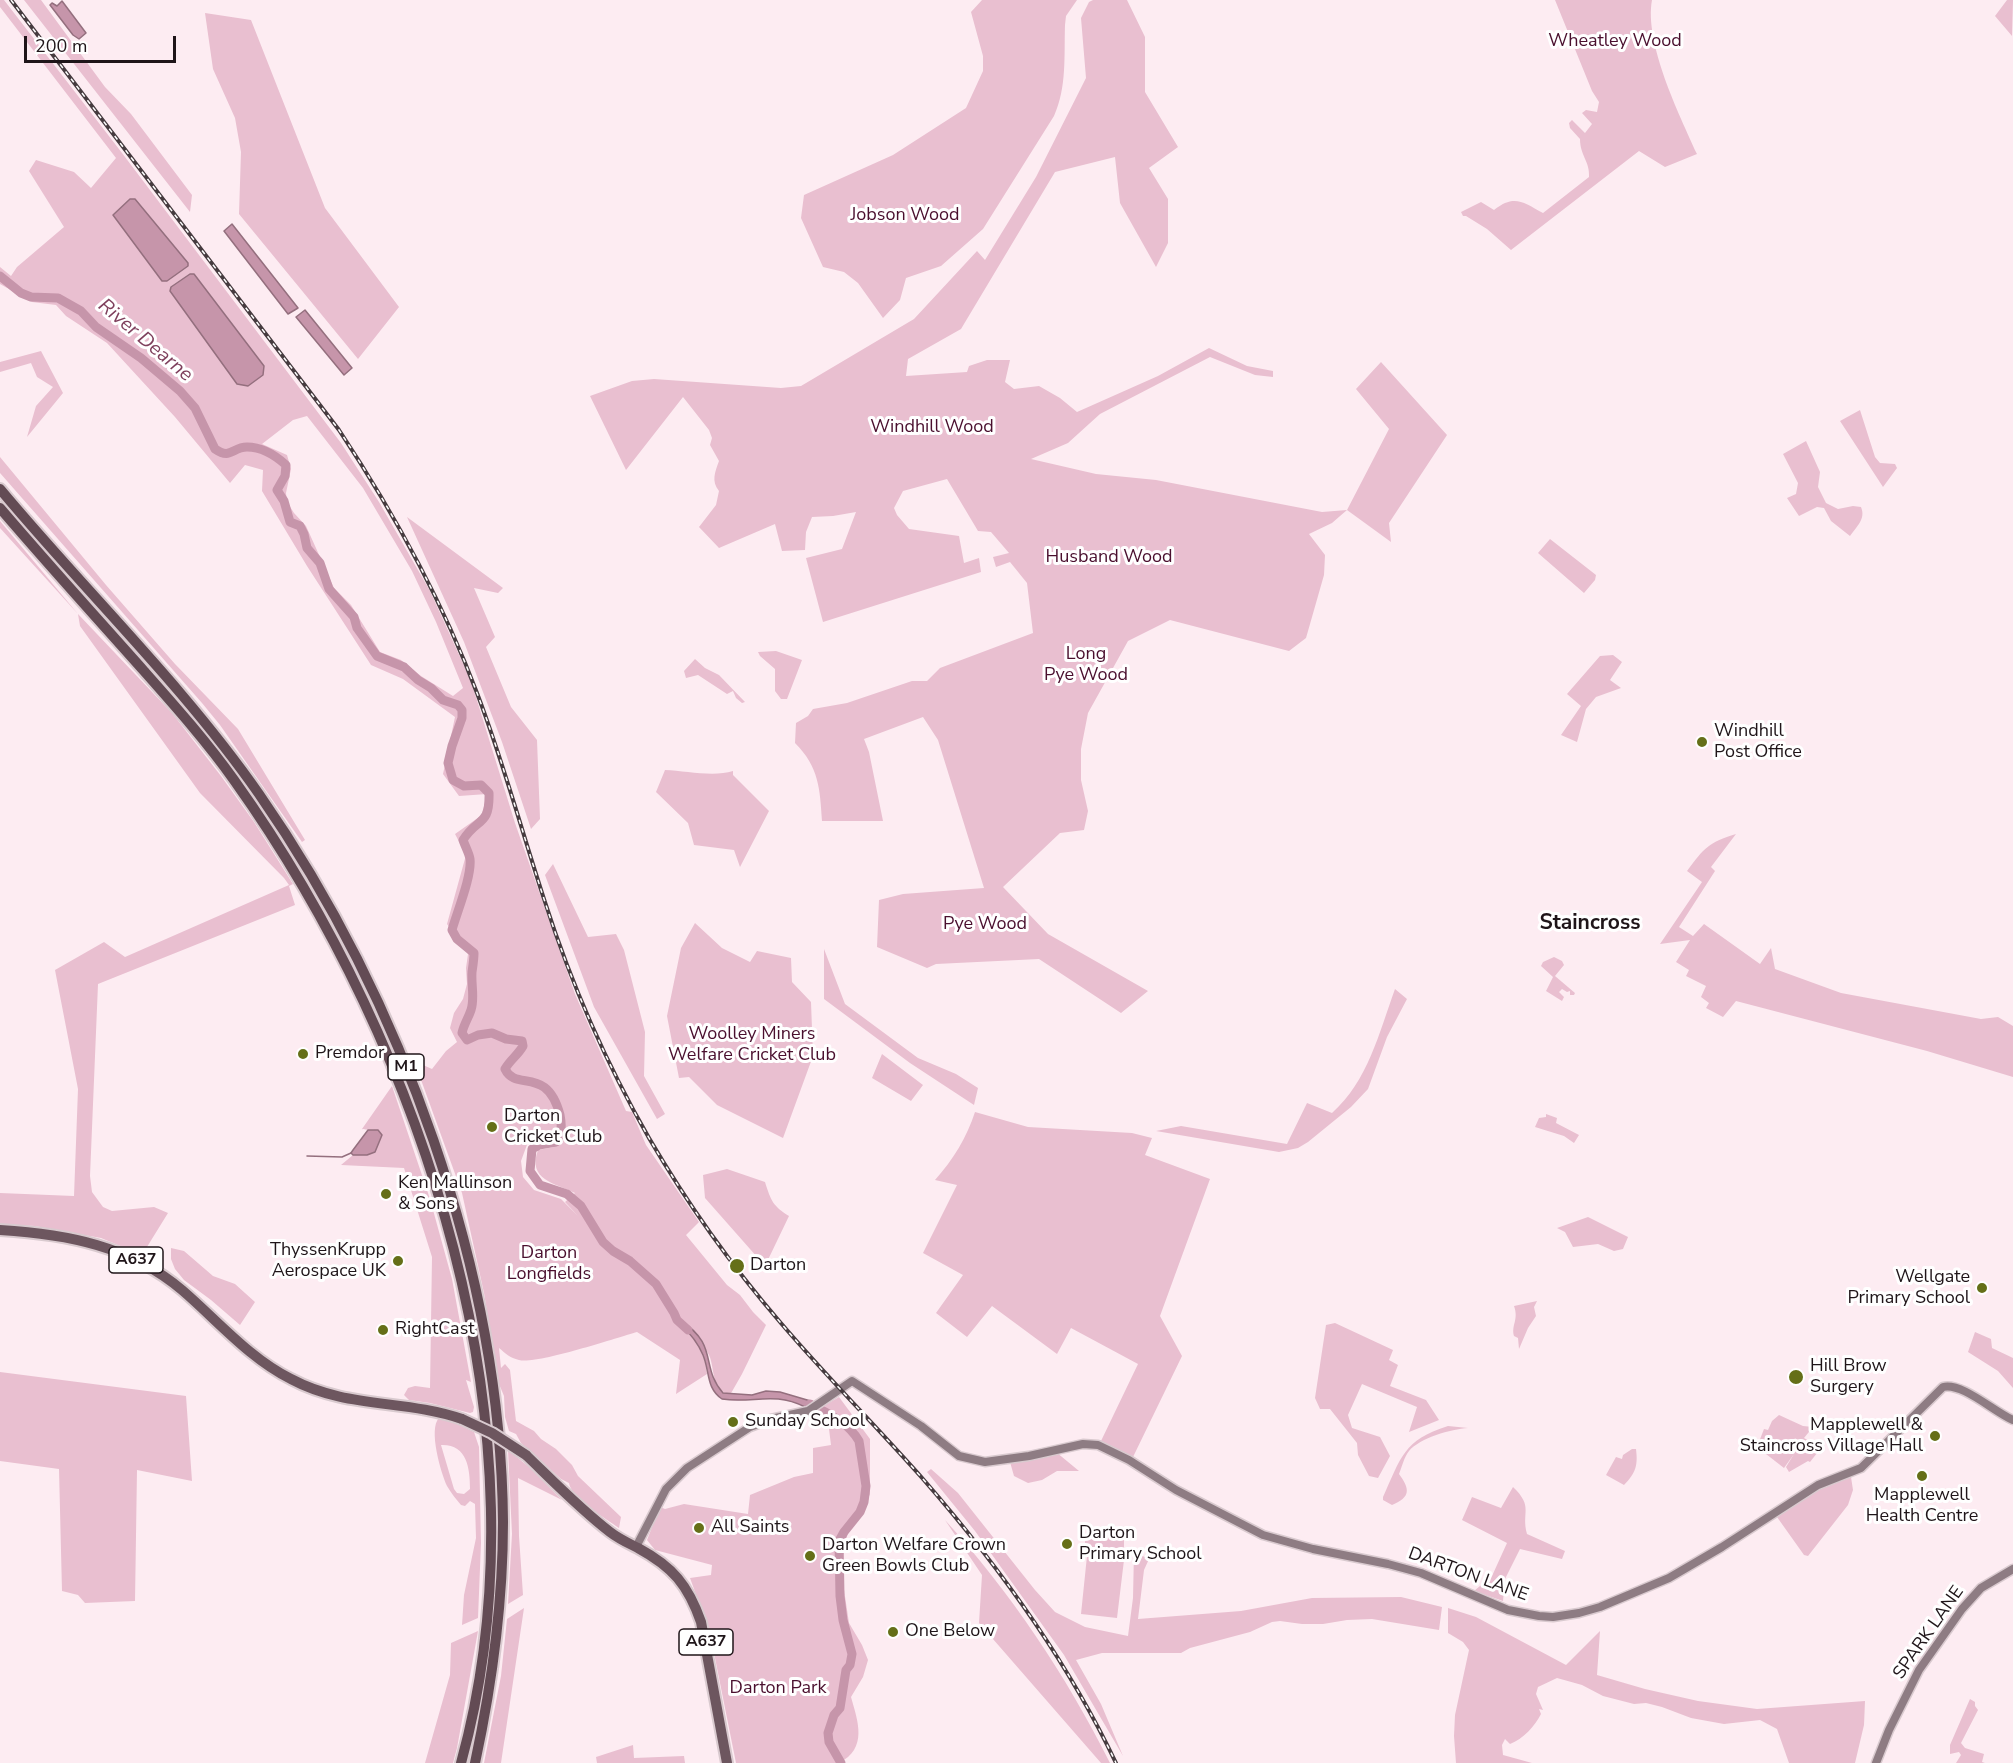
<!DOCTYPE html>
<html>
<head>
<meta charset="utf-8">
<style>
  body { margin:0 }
  #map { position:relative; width:2013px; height:1763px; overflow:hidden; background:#fdecf2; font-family:"Nunito Sans",sans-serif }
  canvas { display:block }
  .scale { position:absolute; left:24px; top:36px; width:152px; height:27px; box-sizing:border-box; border:3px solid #1f1519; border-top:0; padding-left:8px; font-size:18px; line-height:21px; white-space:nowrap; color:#1f1519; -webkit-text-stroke:4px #fff; paint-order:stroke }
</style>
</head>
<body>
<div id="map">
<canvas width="2013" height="1763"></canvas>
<div class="scale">200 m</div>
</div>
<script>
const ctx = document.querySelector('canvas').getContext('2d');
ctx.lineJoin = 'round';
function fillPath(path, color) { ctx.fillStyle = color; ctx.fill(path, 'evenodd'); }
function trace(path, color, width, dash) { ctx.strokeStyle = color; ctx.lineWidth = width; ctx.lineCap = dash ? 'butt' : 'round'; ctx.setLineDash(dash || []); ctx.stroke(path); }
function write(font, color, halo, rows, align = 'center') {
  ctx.font = font + ' "Nunito Sans",sans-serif'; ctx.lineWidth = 6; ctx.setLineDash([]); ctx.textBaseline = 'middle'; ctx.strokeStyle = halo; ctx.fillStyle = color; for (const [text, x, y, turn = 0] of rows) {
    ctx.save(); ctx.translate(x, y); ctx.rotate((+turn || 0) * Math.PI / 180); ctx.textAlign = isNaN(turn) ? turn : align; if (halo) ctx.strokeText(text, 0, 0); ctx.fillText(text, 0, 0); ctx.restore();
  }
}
fillPath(new Path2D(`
  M0,0H4L122,153L341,443L379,502L430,591L471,681L515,823L575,994L626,1111L632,1112L646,1145L699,1222L686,1235L727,1285L740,1295L753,1312L766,1325L742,1374L730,1395C711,1392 715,1368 709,1355C703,1343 690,1331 681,1321L680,1324C695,1337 706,1354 707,1374L676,1394L680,1360L637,1332C616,1338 535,1365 519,1360C510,1358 505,1353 499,1348L501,1368L505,1364L510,1370L516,1421L534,1431L541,1439L556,1449L572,1465L578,1476L621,1517L619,1528C606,1519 571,1498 569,1483L561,1479L521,1443L516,1434L509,1431L505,1417L504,1396L499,1384L484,1293L462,1193L420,1077V1069L423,1065L432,1069L446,1051L457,1042L450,1028L454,1013L463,999L467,984L466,968L468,954L447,924L466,855L455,834L482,815L487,794L459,796L443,774L455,717L403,679L371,665L307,566L262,491L263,470L245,465L230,483L175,417L107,343L66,316L56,305L32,302L0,284V267L11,276L17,267L64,227L29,171L36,160L74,172L91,188L116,158L0,7ZM307,416L363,488L412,571L436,622L463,688L453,696L421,676L401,660L380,652L351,605L334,588L306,526L294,513L287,502L286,493L291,469L287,455L262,444L293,420ZM555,1135L554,1147L538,1150C527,1180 555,1183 575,1193L565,1202L578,1216L561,1199L534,1190L523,1177L521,1161L528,1142Z
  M24,0H41L105,87L131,114L192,195L190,212Z
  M982,0H1077L1066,16L1065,25C1064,56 1067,87 1054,116L983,229L941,266L906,278L900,300L883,318L858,283L844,272L823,267L801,218L804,195L893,155L966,108L983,71V56L971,12Z
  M1093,0H1127L1145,37V92L1178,147L1149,168L1168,199V243L1156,267L1120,203L1115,157L1055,172L961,329L908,359L906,376L967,372L969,366L987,360H1010L1005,382L1014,389L1039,386L1060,398L1077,412L1158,376L1209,348L1247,366L1273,371V377L1255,375L1210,357L1100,414L1068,443L1031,459L1096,474L1156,480L1322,512L1347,510L1389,429L1356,389L1381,362L1447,435L1389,523L1391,542L1347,510L1332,523L1309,534L1325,555L1324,575L1306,638L1289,651L1170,620L1128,641L1088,713L1081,749V780L1088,811L1084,830L1060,833L1003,887L1048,934L1148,991L1121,1013L1039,959L936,964L927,968L877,947L879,900L903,894L984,888L938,740L923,717L864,739L869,752L883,821H822C820,789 819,767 795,743L796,723L808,716L813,709L847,703L912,681H927L940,668L1033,633L1027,583L1010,562L996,567L993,557L1009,553L991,532L978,531L947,479L903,491L894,508L897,515L909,529L959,536L964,563L979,558L981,572L823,622L806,558L842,549L856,512L833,516L812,517L806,532L805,550L782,551L775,524L719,548L699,527L716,505L719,491C711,481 715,472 719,461L710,445L712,438L709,430L683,397L626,470L590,396L632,381L654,379L781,388L801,386L914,319L977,251L985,260L1036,177L1086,78L1081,18L1089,2Z
  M1555,0H1652C1644,43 1679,114 1697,154L1665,167L1639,151L1511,250L1487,229L1466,216H1463L1461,212L1481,202L1494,210C1514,194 1523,202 1543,213L1589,177C1590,161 1580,156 1580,139L1570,128L1569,123L1572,120L1585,133L1592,124L1582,113L1586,110L1597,112L1599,102L1592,91Z
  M2007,0H2013L2012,36L1995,16Z
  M205,13L251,20L325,208L399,307L358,359L239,214L241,152L235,118L213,69Z
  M41,351L63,393L27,437L36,406L53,387L37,377L31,363L0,372V362Z
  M1860,410L1875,457L1880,463L1895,464L1897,468L1883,487L1840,421Z
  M1806,441L1820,472L1818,487L1826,503L1838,509L1853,506L1861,507C1866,519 1857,526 1850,536L1831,521L1824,508L1817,507L1799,516L1787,498L1796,494L1798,483L1783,454Z
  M0,457L106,585L175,664L238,729L305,840L302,842L220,725L202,703L0,473Z
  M407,517L503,588L498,593L474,588L495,637L486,647L511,707L537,740L540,819L531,829L502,742L464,642Z
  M0,521L78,614L172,713L221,776L254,822L293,884L289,886L295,905L98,984L90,1176L92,1192L103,1207L112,1211L154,1207L168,1213L142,1255L101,1238L35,1226L0,1224V1193L74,1196L78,1089L55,970L104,942L125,957L289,885L284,878L200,793L80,626L78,614L0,528Z
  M1550,539L1596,575L1595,580L1584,593L1538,553Z
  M776,651L802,660L787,699H781L775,691V669L760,656L758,652Z
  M1613,655L1622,662L1610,680L1621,688L1596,697L1586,709L1577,742L1561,735L1581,706L1567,694L1600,656Z
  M695,659L705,668L719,675L745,702L742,703L736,698L733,691L727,694L698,675L686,678L684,671Z
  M665,770C686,771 714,777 733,771V775L769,811L740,867L734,850L694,845L688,823L656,792Z
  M1736,834L1711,867L1715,871L1679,927L1693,936L1704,924L1760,964L1771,948L1775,969L1841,993L1981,1019L1998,1017L2013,1026V1077L1927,1051L1736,1001L1723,1017L1706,1008L1709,1003L1701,997L1706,986L1686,976L1689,970L1676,962L1690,940L1660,944L1702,882L1687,871C1704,848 1709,842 1736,834Z
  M553,864L588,937L616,934L624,950L645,1032L644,1076L665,1114L657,1119L594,1007L545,875Z
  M695,923L722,948L750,962L757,951L791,958L792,982L811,1002L813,1056L783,1138L717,1105L689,1077L679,1078L667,1016L681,948Z
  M824,949L845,1004L918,1058L956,1074L978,1088L974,1105L910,1063L824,999Z
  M1554,957L1562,961L1564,965L1555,976L1575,993L1574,995H1570V991L1567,992L1562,989L1559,992L1564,997L1562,1001L1546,991L1553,977L1541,966L1543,962Z
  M1395,989L1407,999L1387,1037L1368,1089L1351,1107L1308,1142L1298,1148L1279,1152L1156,1131L1181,1126L1287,1144L1307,1103L1332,1113C1368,1081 1379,1033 1395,989Z
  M882,1054L923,1085L911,1101L872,1078Z
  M392,1086L430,1199L452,1279L471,1382L466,1380L474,1407L473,1412L470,1413L430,1403L409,1400L404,1395L408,1388L415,1386L430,1388L432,1257L404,1168L341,1165L353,1155H367L377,1147L382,1135C378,1127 369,1131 362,1129Z
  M975,1112L1028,1127L1132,1133L1152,1138L1145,1155L1210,1179L1160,1316L1182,1356L1133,1457L1101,1441L1138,1364L1071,1328L1057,1354L992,1306L967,1337L936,1313L963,1275L923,1253L957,1185L935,1180C953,1160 967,1137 975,1112Z
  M1546,1114L1557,1118L1556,1123L1579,1135L1574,1143L1564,1136L1535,1127L1539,1118L1546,1117Z
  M727,1169L765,1182C771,1201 773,1206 789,1216L765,1266L705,1198L703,1175Z
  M1588,1217L1628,1237L1623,1249L1614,1251L1598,1244L1573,1247L1565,1232L1557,1228Z
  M171,1248L184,1251L213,1276L235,1284L255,1302L240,1325L211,1300L184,1280L175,1269L171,1259Z
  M1537,1301L1534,1307L1536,1316L1528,1328L1519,1349L1518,1338L1514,1336C1511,1325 1519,1320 1514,1306Z
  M1335,1323L1393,1350L1389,1360L1398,1365L1390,1386L1426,1400L1439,1420L1409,1432L1417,1407L1362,1384L1348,1415L1352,1428L1380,1437L1390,1456L1378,1478L1369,1476L1358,1455L1357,1443L1330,1409H1320L1315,1398L1326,1325Z
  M1975,1332L1991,1339L1992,1348L2013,1358V1388L1998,1371L1968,1352Z
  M0,1372L186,1396L192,1481L137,1470L135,1601L85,1603L78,1595L62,1591L59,1469L0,1461Z
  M839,1397L870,1439V1494L864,1509L848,1531L843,1556V1583L849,1623L862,1645L868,1660L863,1677L851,1697C858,1722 868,1748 839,1763H736L710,1633L690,1578L711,1575L712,1565L655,1550L647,1540L660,1507L665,1509L684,1504L748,1514L750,1495L794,1477L813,1473V1448L831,1445L828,1421L815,1411Z
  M1779,1415L1803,1426L1813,1427L1804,1438L1821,1448L1810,1462L1808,1461L1789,1472L1786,1467L1794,1454L1784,1468L1757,1447L1764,1429L1768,1430L1772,1421Z
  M439,1418L449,1420L474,1432L479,1447L481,1543L478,1618L462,1625L464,1595L476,1538L475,1504L470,1501L465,1506L461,1505C456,1499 451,1493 447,1486C441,1473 428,1429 439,1418ZM441,1445C467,1444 470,1468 470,1489L464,1494L457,1493L454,1489Z
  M1448,1426L1468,1428C1451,1429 1420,1438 1409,1451C1404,1457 1402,1467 1399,1474C1410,1489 1411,1497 1392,1505L1383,1500V1497C1401,1458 1403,1440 1448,1426Z
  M1632,1449H1636C1638,1465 1636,1473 1624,1485L1606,1475L1616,1457L1622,1459L1623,1455Z
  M508,1450L529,1467L562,1500L518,1478L519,1536L523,1595L508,1604L512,1534Z
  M1056,1452L1079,1471H1057L1042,1480L1028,1483L1014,1476L1010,1462Z
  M931,1469L958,1493L1035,1590L1055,1612L1085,1627L1128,1636L1133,1598L1134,1552L1149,1559L1144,1570L1138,1619L1241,1611L1312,1598L1401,1597L1442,1607L1439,1630L1372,1619L1347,1620L1323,1624H1302L1280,1621L1272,1622L1250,1632L1190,1648L1181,1653H1102L1076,1660L1101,1704L1123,1756L1064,1655L975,1531L927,1472Z
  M1851,1477L1853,1490L1848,1505L1808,1556L1804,1555L1777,1517C1803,1499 1819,1485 1851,1477Z
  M1513,1487C1534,1507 1521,1512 1527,1534L1565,1551L1562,1559L1520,1549L1505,1579L1503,1601L1474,1591L1492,1576L1507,1543L1462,1520L1472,1497L1501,1508Z
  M945,1520C1011,1593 1066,1675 1110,1763H1101L979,1623L982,1575Z
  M1124,1533V1548H1085V1534Z
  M1087,1556L1124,1560L1117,1618L1081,1614Z
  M524,1608L501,1763H484L501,1676L507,1619Z
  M1448,1608L1476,1617L1566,1665L1600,1631L1597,1675L1645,1689L1698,1701L1757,1709L1865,1701L1864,1725L1855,1763H1789L1777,1729L1760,1720L1724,1724L1691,1718L1662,1707L1646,1703L1634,1704L1603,1696L1582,1685L1557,1678L1538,1687L1536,1694L1543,1710L1539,1709L1541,1714C1535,1726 1523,1739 1510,1744L1505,1739L1502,1745L1503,1755L1532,1763H1456L1454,1736L1455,1715L1469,1650L1463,1642L1448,1633Z
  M478,1631L457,1748L453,1763H425L450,1675L451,1643Z
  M1970,1699L1975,1702V1706L1978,1710L1961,1743L1965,1748L1984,1754L1982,1762L1985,1763H1956L1961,1755L1959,1752L1950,1754V1745Z
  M633,1745L634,1758L684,1756L685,1763H597L596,1757Z`), '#e9bfd0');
const water = new Path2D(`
  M62,1L86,33L79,39L73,35L50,5L52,3L57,6Z
  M130,199H135L188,263V266L167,281H162L113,215Z
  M232,224L298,308L288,314L224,231Z
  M190,274H194L264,366L263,375L248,386L237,384L170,291L171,287Z
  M305,310L352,368L344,375L296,317Z
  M368,1130H378L382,1135L375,1152L367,1155H353L351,1153L353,1150Z
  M681,1321C719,1345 700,1367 723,1393L752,1395L766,1391L780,1392L814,1402L805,1407C773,1391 753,1404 722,1399C706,1388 710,1372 703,1355C698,1343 690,1333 680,1324Z`);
fillPath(water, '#c695aa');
trace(water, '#946f7e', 1.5);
trace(new Path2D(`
  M307,1156L342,1157L351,1153`), '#946f7e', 1.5);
trace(new Path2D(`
  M0,276L21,293L31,297L58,298L81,311L96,327L141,358L180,391L195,408L215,449C231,460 232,447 247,447C262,447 275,455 286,465L285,476L277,490L284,501L290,522L300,526L304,534L307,548L320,563L329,589L354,617L357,628L377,656L404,667L418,680L431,688L443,700L458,705L462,710V718L452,746L448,763L453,780L464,786L481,785L489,793C490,827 477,817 463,840C465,846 469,853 470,859C472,876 457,912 452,930L457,939L474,953C474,959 473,965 472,972C471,985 475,998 471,1010C468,1019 464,1024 462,1033L467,1040L478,1035L492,1033L506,1039L522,1041L523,1046C518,1055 510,1060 505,1069C516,1092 547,1065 560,1115C562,1125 562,1133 556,1142L539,1145L532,1149L530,1171L540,1185L567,1194L581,1206L603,1242L613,1251L630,1261L656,1284L674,1313L677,1320L688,1330
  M810,1404C829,1414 848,1422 859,1441L866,1486L864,1502L860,1512L844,1532L839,1541L840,1596L843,1620L852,1654L850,1665L846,1670L840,1708L834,1715L828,1733L829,1742L841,1763`), '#c695aa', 9);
const secondary = new Path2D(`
  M636,1547L666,1489L687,1468L750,1427L771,1419L808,1411L852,1381L921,1426L959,1456L985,1462L1029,1456L1083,1444L1098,1445L1129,1460L1176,1490L1263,1535L1313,1549L1388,1564L1421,1573L1508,1610L1539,1616L1553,1617L1579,1613L1600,1607L1669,1578L1722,1547L1818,1485L1861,1468L1943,1387C1962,1382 1994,1412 2013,1420
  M1876,1763L1889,1730L1919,1670L1962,1609L1981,1588L2013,1569`);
const trunk = new Path2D(`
  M0,1230C67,1234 130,1246 182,1290C217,1320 249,1358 291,1379C347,1409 404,1399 462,1419
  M526,1455C553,1481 580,1509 610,1532C619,1539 628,1543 638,1548C673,1567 688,1585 701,1622L727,1763`);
const motorway = new Path2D(`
  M0,489C85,591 183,685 259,794C401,998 501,1271 503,1522C503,1604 492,1684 475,1763
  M0,508C47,563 96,617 144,671C175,706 207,742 234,780C426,1049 552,1434 461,1763`);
trace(secondary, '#d9cacf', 11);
trace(trunk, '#d9cacf', 14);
trace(motorway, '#d9cacf', 14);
trace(secondary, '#8e7c83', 8);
trace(trunk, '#6d565f', 10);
trace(motorway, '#634b54', 10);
const rail = new Path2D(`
  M11,0L339,430C394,513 442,600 477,693C503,761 522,832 545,902C571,983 606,1063 649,1138C687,1203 731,1265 780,1322C826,1376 876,1426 923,1479C998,1565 1067,1660 1116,1763`);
trace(rail, '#463b3f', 4);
trace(rail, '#fff', 1.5, [4.5]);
const trunkBridge = new Path2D(`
  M462,1419L492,1433L526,1455`);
trace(trunkBridge, '#d9cacf', 14, []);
trace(trunkBridge, '#6d565f', 10);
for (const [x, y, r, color] of [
  [1702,742,6,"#656f18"],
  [303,1054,6,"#656f18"],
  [492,1127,6,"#656f18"],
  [386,1194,6,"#656f18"],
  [398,1261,6,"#656f18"],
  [737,1266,8,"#656f18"],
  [1982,1288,6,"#656f18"],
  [383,1330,6,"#656f18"],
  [1796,1377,8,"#656f18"],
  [733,1422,6,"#656f18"],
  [1935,1436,6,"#656f18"],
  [1922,1476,6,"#656f18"],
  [699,1528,6,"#656f18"],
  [1067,1544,6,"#656f18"],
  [810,1556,6,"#656f18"],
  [893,1632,6,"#656f18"]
]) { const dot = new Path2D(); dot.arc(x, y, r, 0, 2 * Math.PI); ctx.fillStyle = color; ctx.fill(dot); trace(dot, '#fff', 2); }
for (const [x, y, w] of [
  [406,1067,36],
  [136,1260,54],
  [706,1642,54]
]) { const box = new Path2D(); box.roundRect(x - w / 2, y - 13, w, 26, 4.5); ctx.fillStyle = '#fff'; ctx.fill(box); trace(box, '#1f1519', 1.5); }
write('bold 16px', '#1f1519', null, [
  ["M1",406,1067],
  ["A637",136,1260],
  ["A637",706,1642]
]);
write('18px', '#4a0f2e', '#fff', [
  ["Wheatley Wood",1615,42],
  ["Jobson Wood",905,216],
  ["Windhill Wood",932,428],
  ["Husband Wood",1109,558],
  ["Long",1086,655],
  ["Pye Wood",1086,676],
  ["Pye Wood",985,925],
  ["Woolley Miners",752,1035],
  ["Welfare Cricket Club",752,1056],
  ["Darton",549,1254],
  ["Longfields",549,1275],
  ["Darton Park",778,1689]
]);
write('18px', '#1f1519', '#fff', [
  ["Windhill",1714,732],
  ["Post Office",1714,753],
  ["Premdor",315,1054],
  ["Darton",504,1117],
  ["Cricket Club",504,1138],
  ["Ken Mallinson",398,1184],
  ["& Sons",398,1205],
  ["ThyssenKrupp",386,1251,"right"],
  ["Aerospace UK",386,1272,"right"],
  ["Darton",750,1266],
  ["Wellgate",1970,1278,"right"],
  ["Primary School",1970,1299,"right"],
  ["RightCast",395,1330],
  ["Hill Brow",1810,1367],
  ["Surgery",1810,1388],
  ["Sunday School",745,1422],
  ["Mapplewell &",1923,1426,"right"],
  ["Staincross Village Hall",1923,1447,"right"],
  ["Mapplewell",1922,1496,"center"],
  ["Health Centre",1922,1517,"center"],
  ["All Saints",711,1528],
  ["Darton",1079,1534],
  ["Primary School",1079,1555],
  ["Darton Welfare Crown",822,1546],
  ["Green Bowls Club",822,1567],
  ["One Below",905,1632]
], 'left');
write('18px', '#1f1519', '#fff', [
  ["DARTON LANE",1468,1575,20],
  ["SPARK LANE",1929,1633,-55]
]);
write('italic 20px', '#7f405d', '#fff', [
  ["River Dearne",145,341,40]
]);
write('bold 21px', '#1f1519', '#fff', [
  ["Staincross",1590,924]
]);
</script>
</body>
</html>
